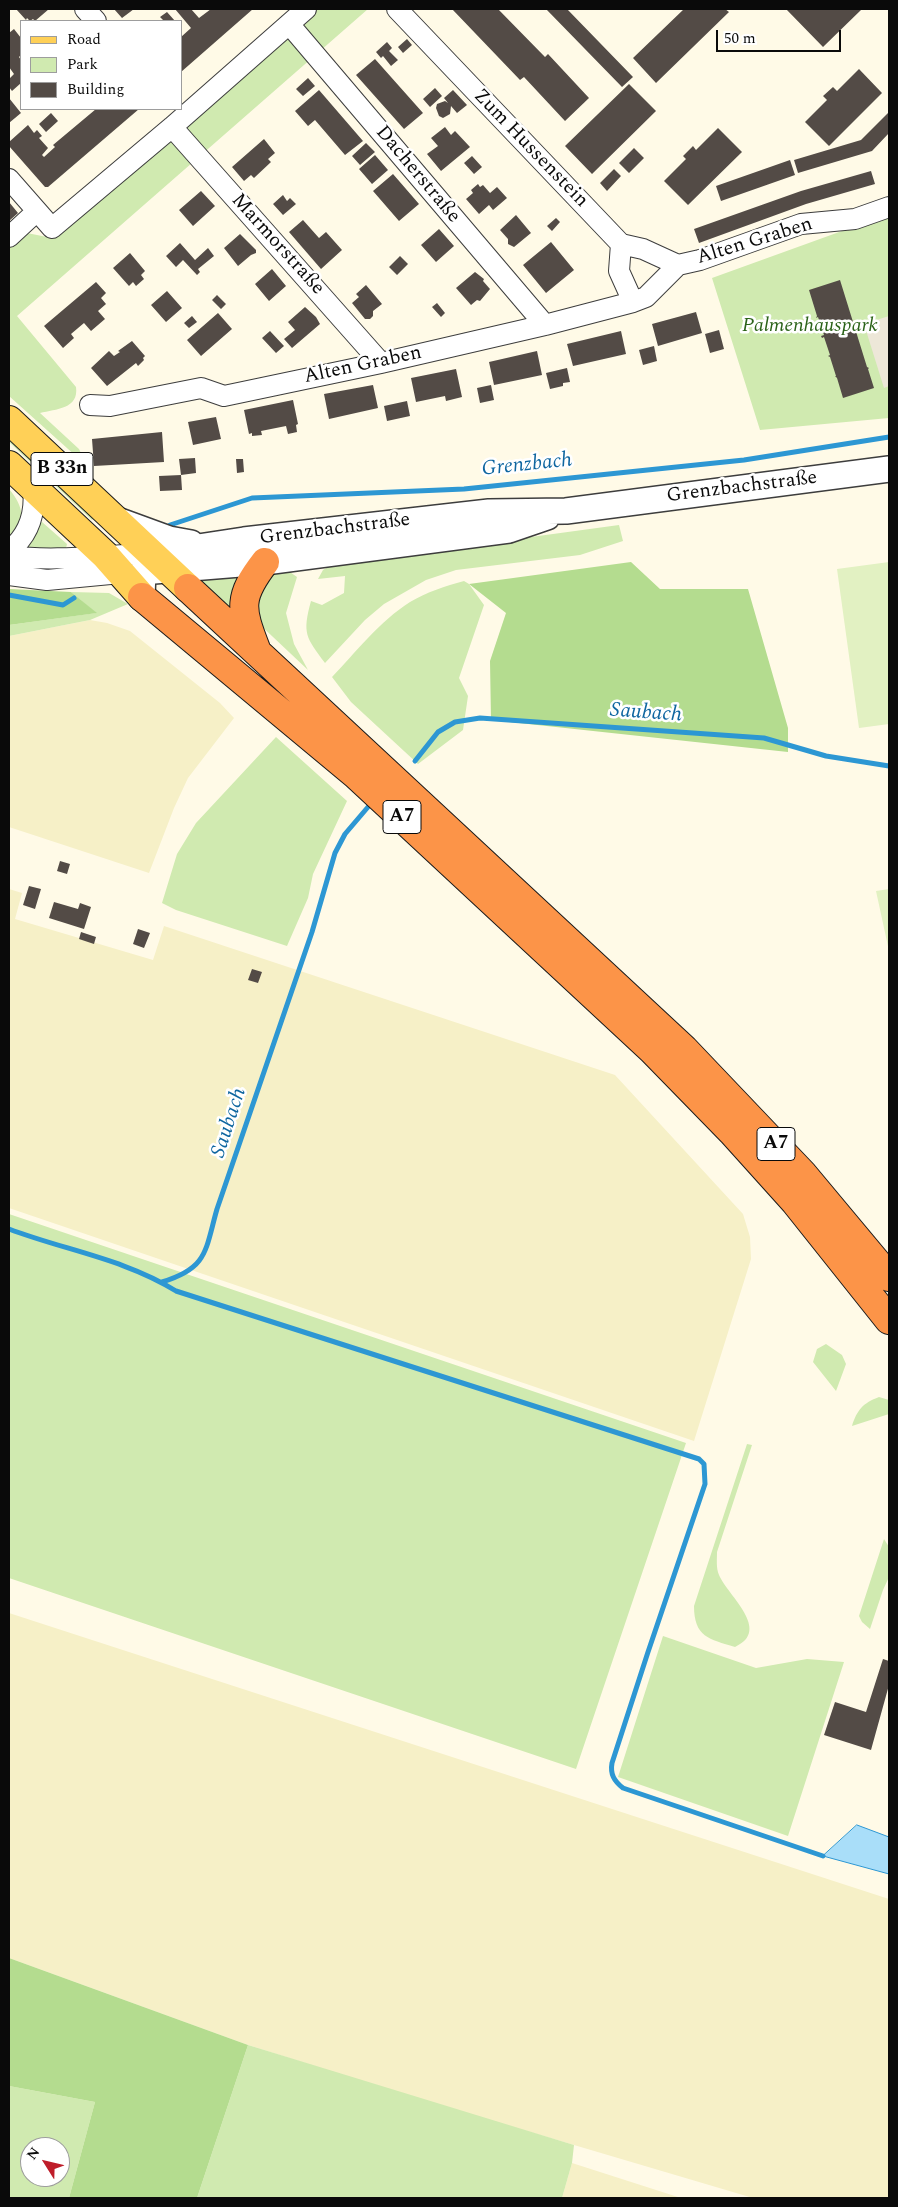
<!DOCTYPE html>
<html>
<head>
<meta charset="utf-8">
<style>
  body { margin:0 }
  #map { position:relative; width:898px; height:2207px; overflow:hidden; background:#fffae7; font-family:Spectral,serif }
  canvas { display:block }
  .frame { position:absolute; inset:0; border:10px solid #0a0a0a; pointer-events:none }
  .legend { position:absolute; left:20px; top:20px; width:162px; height:90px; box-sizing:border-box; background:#fff; border:1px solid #9d9d9d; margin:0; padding:6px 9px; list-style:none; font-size:15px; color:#0a0a0a }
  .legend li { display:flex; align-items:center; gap:10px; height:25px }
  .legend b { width:25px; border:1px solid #9d9d9d }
  .north { position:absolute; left:20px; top:2137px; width:50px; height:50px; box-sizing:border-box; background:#fff; border:1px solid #9d9d9d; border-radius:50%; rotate:306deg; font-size:14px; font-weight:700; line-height:20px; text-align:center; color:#0a0a0a }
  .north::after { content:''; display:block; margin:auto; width:18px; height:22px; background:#bf1d2a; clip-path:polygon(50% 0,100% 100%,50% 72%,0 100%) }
  .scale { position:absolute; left:716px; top:30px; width:125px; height:22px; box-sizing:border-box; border:2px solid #0a0a0a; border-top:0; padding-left:6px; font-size:15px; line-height:18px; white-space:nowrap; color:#0a0a0a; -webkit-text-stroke:4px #fff; paint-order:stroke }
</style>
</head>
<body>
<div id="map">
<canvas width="898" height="2207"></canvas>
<div class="frame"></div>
<ul class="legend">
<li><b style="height:6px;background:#ffd057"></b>Road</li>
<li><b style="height:14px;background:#d0eab0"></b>Park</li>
<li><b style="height:14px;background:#534b46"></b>Building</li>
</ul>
<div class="north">N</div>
<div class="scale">50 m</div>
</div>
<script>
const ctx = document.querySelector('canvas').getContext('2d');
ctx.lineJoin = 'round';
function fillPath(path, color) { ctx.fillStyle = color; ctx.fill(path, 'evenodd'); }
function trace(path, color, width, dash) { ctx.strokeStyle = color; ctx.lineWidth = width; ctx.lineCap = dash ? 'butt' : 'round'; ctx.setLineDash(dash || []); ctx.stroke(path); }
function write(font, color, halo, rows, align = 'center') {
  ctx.font = font + ' Spectral,serif'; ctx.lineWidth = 5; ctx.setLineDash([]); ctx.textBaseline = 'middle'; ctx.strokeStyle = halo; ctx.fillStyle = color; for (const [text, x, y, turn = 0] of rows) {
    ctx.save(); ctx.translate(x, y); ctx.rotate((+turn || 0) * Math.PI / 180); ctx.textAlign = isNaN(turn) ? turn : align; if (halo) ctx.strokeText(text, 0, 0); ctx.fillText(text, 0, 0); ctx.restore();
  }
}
fillPath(new Path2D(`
  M90,620L107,623L130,631L220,703L234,718L188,778L174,808L149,873L9,827V636Z
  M9,889L22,893L15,919L153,960L164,926L615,1075L743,1214L750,1237L751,1259L694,1441L9,1208Z
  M9,1613L889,1899V2198H753L422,2100L248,2045L9,1958Z
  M572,2163L681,2198H562Z`), '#f6f0c7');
fillPath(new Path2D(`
  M316,9H368L17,316L76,387C79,409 56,409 40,413L79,449L87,466L9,396V244L22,232L52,238Z
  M889,214V418L760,430L712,278Z
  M9,432L97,514L92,520L9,442Z
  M9,489C24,507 27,522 9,539Z
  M42,522L67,544L65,553H39L24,547L37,523Z
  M619,525L623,541L580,555L456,570L426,580L384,604L365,620L325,663C306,637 302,634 311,601L322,605L344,593L345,576L318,579L323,570L333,564Z
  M287,570L297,577L286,613L294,644L308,670L255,620L254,594L266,575Z
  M245,573L237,616L195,579Z
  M464,581L469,584L484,605L459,678L468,696L463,730L418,764L351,702L332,677C356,652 380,621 410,602C427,592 445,586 464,581Z
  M71,592L109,593L128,604L90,620L9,636V625L96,613Z
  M276,737L347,801L313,874L308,898L287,946L176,910L162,903L177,854L196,823Z
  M9,1214L686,1443L576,1769L9,1578Z
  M826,1344L842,1355L846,1364L836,1391L813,1362L817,1349Z
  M879,1397L889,1400V1414L852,1426C857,1410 863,1403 879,1397Z
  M747,1444L752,1445L717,1552C717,1560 716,1568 719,1575C728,1596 772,1630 735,1647C709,1639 694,1637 694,1606Z
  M884,1539L889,1547V1577L883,1590L870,1629L862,1622L859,1616Z
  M663,1636L756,1668L807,1659L844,1662L788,1836L618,1777Z
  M248,2045L574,2145L572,2163L562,2198H197Z
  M9,2086L95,2102L69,2198H9ZM30,2147H60V2177H30Z`), '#d0eab0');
fillPath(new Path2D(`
  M631,562L660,589H748L788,728V752L491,720L490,661L506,613L469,584Z
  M9,589L71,592L97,613L9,625Z
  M9,1958L248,2045L197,2198H69L95,2102L9,2086Z`), '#b4dc8f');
fillPath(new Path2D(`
  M889,562V724L859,728L837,569Z
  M889,889V951L876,891Z`), '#e2f1c2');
fillPath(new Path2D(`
  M889,316V386L884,388L864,324Z`), '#ede7d8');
const water = new Path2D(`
  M857,1825L889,1837V1874L823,1856Z`);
fillPath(water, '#a9def9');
trace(water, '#2d97d3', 1);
trace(new Path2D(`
  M170,525L252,498L464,489L744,460L889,437
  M9,595L63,605L74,598
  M415,761L438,732L455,722L480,718L764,738L826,756L889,766
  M9,1229C64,1250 125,1259 176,1291L699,1459L704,1464L705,1484L648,1652L612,1763C610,1774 614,1781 623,1788L823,1856
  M162,1282C208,1268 205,1251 217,1209L312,932L335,853L345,834L368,807`), '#2d97d3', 5);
fillPath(new Path2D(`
  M16,9H49L35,21L33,19L30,21L27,18L26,20Z
  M114,9H134L122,18Z
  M175,9H191L199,18L211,9H253L181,72V37L191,28Z
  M452,9H498L545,57L548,54L589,98L565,121L524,77L520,80Z
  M546,9H567L633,77L622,87Z
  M684,9H725L729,12L656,83L633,58Z
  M786,9H860L861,10L823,47Z
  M167,12L175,21H164L160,17Z
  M14,29L21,38V55L19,57L21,60V83L12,91L9,87V79L14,74L9,67V33Z
  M407,39L412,45L403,53L398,47Z
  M387,42L392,48L389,51L398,60L391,66L383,56L381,58L376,52Z
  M375,59L423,113L404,129L356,75Z
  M859,69L882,93L829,146L805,122L827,100L823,96L833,87L837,91Z
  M308,78L315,86L303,96L296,89Z
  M629,84L656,111L592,174L565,146Z
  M435,88L442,96L430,107L423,99Z
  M319,90L363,141L345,155L315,120L308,126L295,111Z
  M453,90L467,105L457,113L451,106L450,114L443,118L439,116L436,108L437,104L445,101L448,103L444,98Z
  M9,98L21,113L9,123Z
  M96,109H139L48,187H45L9,146V142L28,125L34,133L37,130L42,136L39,138L48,148L42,155L44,157L55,147L53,145Z
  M889,112V133L872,151L798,173L794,160L861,140Z
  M51,113L58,121L46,132L39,124Z
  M445,127L451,135L455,131L470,147L441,171L427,154L438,146L431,138Z
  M718,128L742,152L688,205L664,181L686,159L683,156L693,146L696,150Z
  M264,139L275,153L268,159L271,162L254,178L251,175L244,181L232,167Z
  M366,143L375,152L360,165L352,156Z
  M634,148L644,158L629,173L619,163Z
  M375,155L388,170L372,184L359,169Z
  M472,156L482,167L474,174L464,163Z
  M790,160L795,175L721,201L716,186Z
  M614,169L621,176L607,191L600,183Z
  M871,171L875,184L806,204L699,243L694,229L801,191Z
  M393,174L419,204L399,221L373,191Z
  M478,184L480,187L483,185L490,193L497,187L507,198L493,210L489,205L479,214L466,199L473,193L471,190Z
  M201,191L215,206L193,226L179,210Z
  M283,195L287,201L290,198L296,204L283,215L273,204Z
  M9,202L18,213L9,221Z
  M516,215L531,233L514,247L508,244V239L500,230Z
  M556,218L560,222L552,231L547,226Z
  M303,220L319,238L326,232L342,250L321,269L289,232Z
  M439,229L454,246L436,262L421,245Z
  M240,234L256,250V253L251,255L238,266L224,248Z
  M551,242L574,270L546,293L523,265Z
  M180,243L195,260L208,248L214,256L198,269L200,272L197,275L183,260L176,267L166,256Z
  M130,253L145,271L141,275L144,279L136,286L133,282L129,286L113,268Z
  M400,256L408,264L397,275L389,267Z
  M272,269L286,286L269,301L255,284Z
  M475,272L484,279L483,281L490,289L480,301L477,300L471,305L456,288Z
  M840,280L867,367L869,368L868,369L874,388L843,398L837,378L835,376H836L830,357L828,356L830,355L824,337L822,338L821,336L824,335L818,317L816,318L817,316L809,290Z
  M96,282L106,293L101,298L106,304L98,311L105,319L91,331L84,323L71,334L74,338L63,348L44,326Z
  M366,285L382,304L373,311V316L370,319H365L352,303L359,297L356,294Z
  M167,291L182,308L166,322L151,305Z
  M217,295L226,304L221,309L212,300Z
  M437,303L445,313L441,317L432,307Z
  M305,307L316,317L320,324L292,348L284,339L295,330L288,322Z
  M696,312L702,333L658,346L652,324Z
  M218,313L232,329L201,356L187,340Z
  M192,316L197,322L189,328L184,323Z
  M719,330L724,349L710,353L705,334Z
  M270,331L284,346L276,353L262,338Z
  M621,331L626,354L573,366L567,344Z
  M132,341L145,356L143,358L144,360L138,366L136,363L107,386L91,368L109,351L114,356L120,352L118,351Z
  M654,346L657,361L643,365L639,350Z
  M537,351L542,375L494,385L489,362Z
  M567,368L570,382L563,383V386L550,389L546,373Z
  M456,369L462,397L446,401L445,396L416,402L411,378Z
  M373,385L378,408L329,419L324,394Z
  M491,385L494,400L480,403L477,388Z
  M293,400L298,424L296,425L297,432L288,434L286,426L261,431L262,435L252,436V433L249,434L244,410Z
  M407,401L410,416L387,421L384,406Z
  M216,417L221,439L193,445L188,422Z
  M162,432L164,462L94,466L92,439Z
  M195,458L196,473L181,475L179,459Z
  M236,459H243L244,472L237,473Z
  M181,475L182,490L160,491L159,476Z
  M60,861L70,864L67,874L57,871Z
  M29,886L41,889L35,909L23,905Z
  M54,902L78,909L80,903L91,907L84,929L49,918Z
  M138,929L150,933L144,948L133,944Z
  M81,932L96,937L94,944L79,939Z
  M252,969L262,972L258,983L248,980Z
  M883,1659L889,1661V1685L871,1750L824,1735L835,1702L866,1712Z`), '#534b46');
const minor = new Path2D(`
  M85,9L96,21
  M397,9L621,244L643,249L678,265
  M289,24L545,325
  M172,127L381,363
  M9,179L52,228L172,127L306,9
  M9,237L36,212
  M621,244L619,271L633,302
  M90,405L110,406L201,388L224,396L381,363L545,325L633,302L646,297L678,265L700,260L801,224L855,219L889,207
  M9,551C29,535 36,514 33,488
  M9,556C56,562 104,555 152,554
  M9,575L47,580L121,573`);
const tertiary = new Path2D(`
  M117,520L169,539L191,543
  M154,571L265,562L509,530L547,517
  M142,597L143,571L152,554L244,540L489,512L566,511L889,469`);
const primary = new Path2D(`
  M9,420L188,588
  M9,465L105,555L142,597`);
const motorway = new Path2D(`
  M188,588L684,1049L803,1174L889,1277
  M142,597L356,775L652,1050L732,1132L795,1202L889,1320
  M256,649C240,608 238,597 265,562`);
trace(minor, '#3d3d3d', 22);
trace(tertiary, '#3d3d3d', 28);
trace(primary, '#1b1b1b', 30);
trace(motorway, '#1b1b1b', 30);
trace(minor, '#fff', 20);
trace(tertiary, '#fff', 25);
trace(primary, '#ffd057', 28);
trace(motorway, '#fc9448', 28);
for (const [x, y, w] of [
  [62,469,62],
  [402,817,38],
  [776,1144,38]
]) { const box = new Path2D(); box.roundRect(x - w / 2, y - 16.5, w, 33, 4); ctx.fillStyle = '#fff'; ctx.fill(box); trace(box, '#0a0a0a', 1); }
write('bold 19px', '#0a0a0a', null, [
  ["B 33n",62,469],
  ["A7",402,817],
  ["A7",776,1144]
]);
write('20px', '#0a0a0a', '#fff', [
  ["Zum Hussenstein",530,149,46],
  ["Dacherstraße",417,175,50],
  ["Alten Graben",755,242,-17],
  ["Marmorstraße",277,245,48],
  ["Alten Graben",363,366,-12],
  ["Grenzbachstraße",742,488,-7],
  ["Grenzbachstraße",335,530,-7]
]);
write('italic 20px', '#2b6319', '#fff', [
  ["Palmenhauspark",810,327]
]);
write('italic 21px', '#0f66a0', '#fff', [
  ["Grenzbach",527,466,-6],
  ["Saubach",646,714,4],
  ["Saubach",230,1123,-72]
]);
</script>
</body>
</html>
